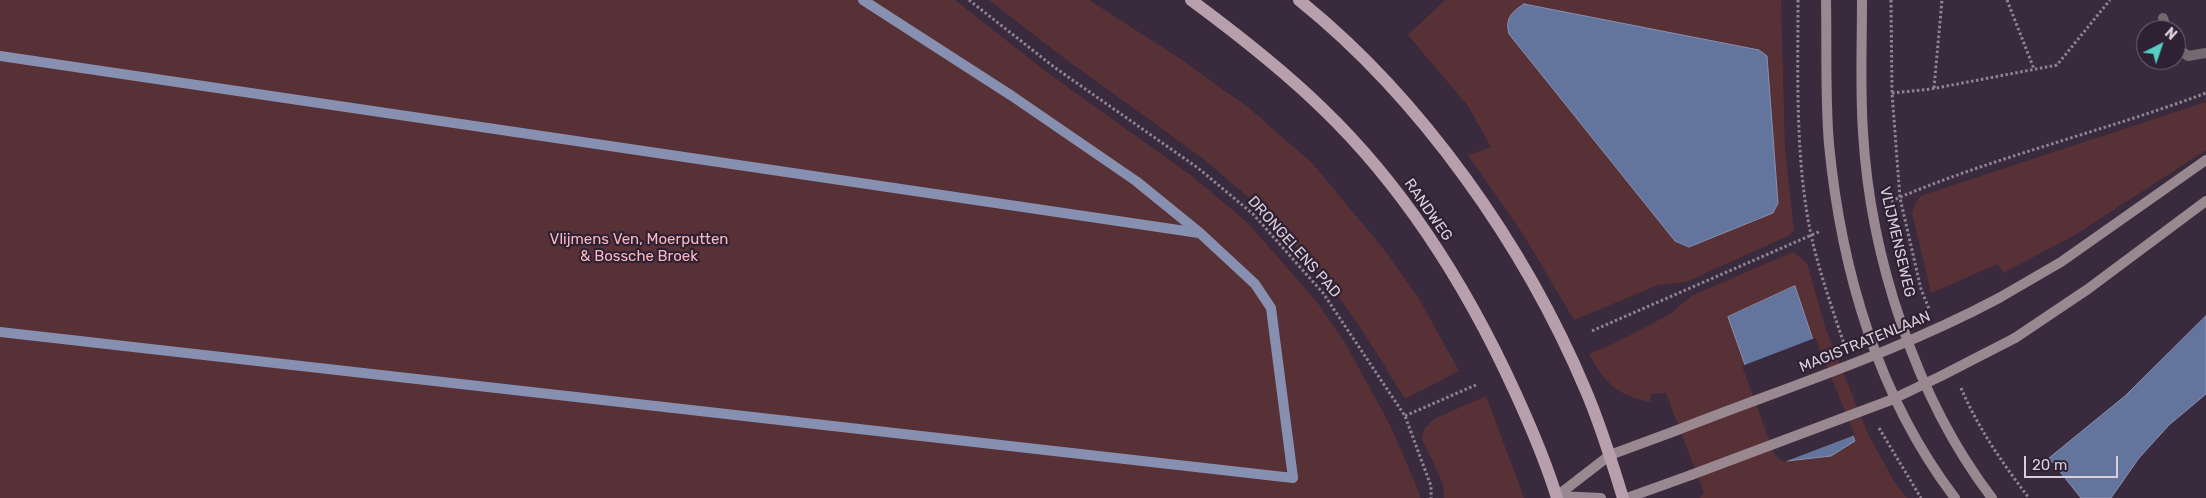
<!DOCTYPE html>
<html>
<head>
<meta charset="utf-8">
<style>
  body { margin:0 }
  #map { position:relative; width:2206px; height:498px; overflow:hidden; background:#392a3d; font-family:Rubik,sans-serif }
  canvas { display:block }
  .north { position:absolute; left:2136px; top:20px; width:50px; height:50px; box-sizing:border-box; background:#2f2133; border:1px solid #736776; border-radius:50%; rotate:41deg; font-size:14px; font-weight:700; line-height:20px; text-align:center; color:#d8cfdb }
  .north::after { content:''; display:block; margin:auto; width:18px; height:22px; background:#55cec5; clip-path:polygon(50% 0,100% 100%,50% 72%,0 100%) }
  .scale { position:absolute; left:2024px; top:456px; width:94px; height:22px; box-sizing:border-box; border:2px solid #d8cfdb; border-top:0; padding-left:6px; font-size:15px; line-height:18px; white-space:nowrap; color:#d8cfdb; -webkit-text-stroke:4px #2f2133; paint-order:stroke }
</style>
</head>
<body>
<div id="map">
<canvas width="2206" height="498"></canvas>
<div class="north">N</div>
<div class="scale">20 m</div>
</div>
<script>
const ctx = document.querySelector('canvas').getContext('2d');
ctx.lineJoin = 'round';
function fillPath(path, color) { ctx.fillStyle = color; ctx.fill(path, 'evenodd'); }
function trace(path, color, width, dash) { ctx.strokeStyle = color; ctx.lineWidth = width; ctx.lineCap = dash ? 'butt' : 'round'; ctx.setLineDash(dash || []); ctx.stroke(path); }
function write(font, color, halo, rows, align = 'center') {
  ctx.font = font + ' Rubik,sans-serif'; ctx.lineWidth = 4.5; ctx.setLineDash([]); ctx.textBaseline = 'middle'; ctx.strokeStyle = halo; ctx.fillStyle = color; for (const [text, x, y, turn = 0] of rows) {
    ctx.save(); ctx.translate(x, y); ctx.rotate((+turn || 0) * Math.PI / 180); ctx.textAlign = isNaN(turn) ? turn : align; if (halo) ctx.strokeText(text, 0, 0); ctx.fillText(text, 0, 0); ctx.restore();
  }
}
fillPath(new Path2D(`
  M0,0H955L1048,73L1193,177L1248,223L1317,302L1345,343L1390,425L1419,492L1420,498H0Z
  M989,0H1089L1179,58L1249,108L1312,163L1382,247L1418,297L1459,371L1405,399L1366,336L1332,287L1260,207L1205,160L1060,55Z
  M1445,0H1781L1785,150L1794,231L1788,236L1686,282L1658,285L1574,320L1523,234L1468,155L1491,147L1468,106L1408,35ZM1773,213L1689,247L1675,241Z
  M2206,102V150L2075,235L2003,273L1998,264L1931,293L1912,213L1917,200L1923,195Z
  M1793,252L1807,263L1825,327L1868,434L1894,481L1907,498H1700L1704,493L1666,393L1650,394L1651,402C1617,396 1605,383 1589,354L1619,341L1670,314L1691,296ZM1795,286L1812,337L1728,317Z
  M1486,396L1524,498H1444L1443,484L1422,439L1424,429L1434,419Z`), '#583136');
const water = new Path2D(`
  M1524,4L1759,50L1767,56L1778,203L1773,213L1689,247L1675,241L1509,34C1505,19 1511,12 1524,4Z
  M1795,286L1812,337L1855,441L1831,456L1787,461L1777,455L1728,317Z
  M2206,316V394L2169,425L2139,458L2111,498H2081L2049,458L2125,396Z`);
fillPath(water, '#64759d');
trace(water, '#8790b0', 1);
fillPath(new Path2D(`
  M1815,338L1855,435L1784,462L1775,456L1742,366Z`), '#392a3d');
trace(new Path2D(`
  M0,56L1199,233
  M0,332L1293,478L1271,308L1255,284L1200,233L1136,181L1012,96L863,0`), '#8790b0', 10);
trace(new Path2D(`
  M969,0L1054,67L1198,168L1253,214L1323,293L1405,416L1431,486V498
  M1798,0C1798,78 1795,158 1811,235C1819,271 1832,308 1844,344
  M1891,0L1892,93L1900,198L1921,289L1929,309
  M2007,0L2034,69
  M1934,88L1942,0
  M1892,93L1931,89L2057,65L2110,0
  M1891,201C1993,157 2102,132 2206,93
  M1592,331L1821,231
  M1961,388C1978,428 2003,464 2029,498
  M1405,416L1476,385
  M1879,428L1921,498`), '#8f8493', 3, [2.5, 2.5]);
trace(new Path2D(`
  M2163,18L2167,30
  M2176,47L2188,56L2206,53`), '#74696f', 10);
trace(new Path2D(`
  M1826,0C1827,48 1825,97 1829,144C1841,270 1878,397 1955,498
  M1862,0C1862,44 1860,89 1863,132C1870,256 1916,399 1992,498
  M1999,298L2061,262L2206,160
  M2015,338L2088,289L2206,201
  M1557,496L1610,455L1675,431
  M1557,496L1601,498
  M1627,498L1691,475`), '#9a8891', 10);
trace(new Path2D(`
  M1191,0C1237,34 1282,69 1323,109C1405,188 1468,289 1515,392C1531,427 1546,462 1557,498
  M1299,0C1421,98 1525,246 1586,391C1601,426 1612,462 1623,498`), '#b89fac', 12);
trace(new Path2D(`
  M1675,431C1784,388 1896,353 1999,298
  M1691,475L1891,400L1941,376L2015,338`), '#9a8891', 10);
write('15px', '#d8cfdb', '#2f2133', [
  ["RANDWEG",1428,210,55],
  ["VLIJMENSEWEG",1897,242,77],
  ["DRONGELENS PAD",1294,247,48],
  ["MAGISTRATENLAAN",1865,342,-22]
]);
write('15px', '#f9b7be', '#2f2133', [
  ["Vlijmens Ven, Moerputten",639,240],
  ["& Bossche Broek",639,257]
]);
</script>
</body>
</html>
